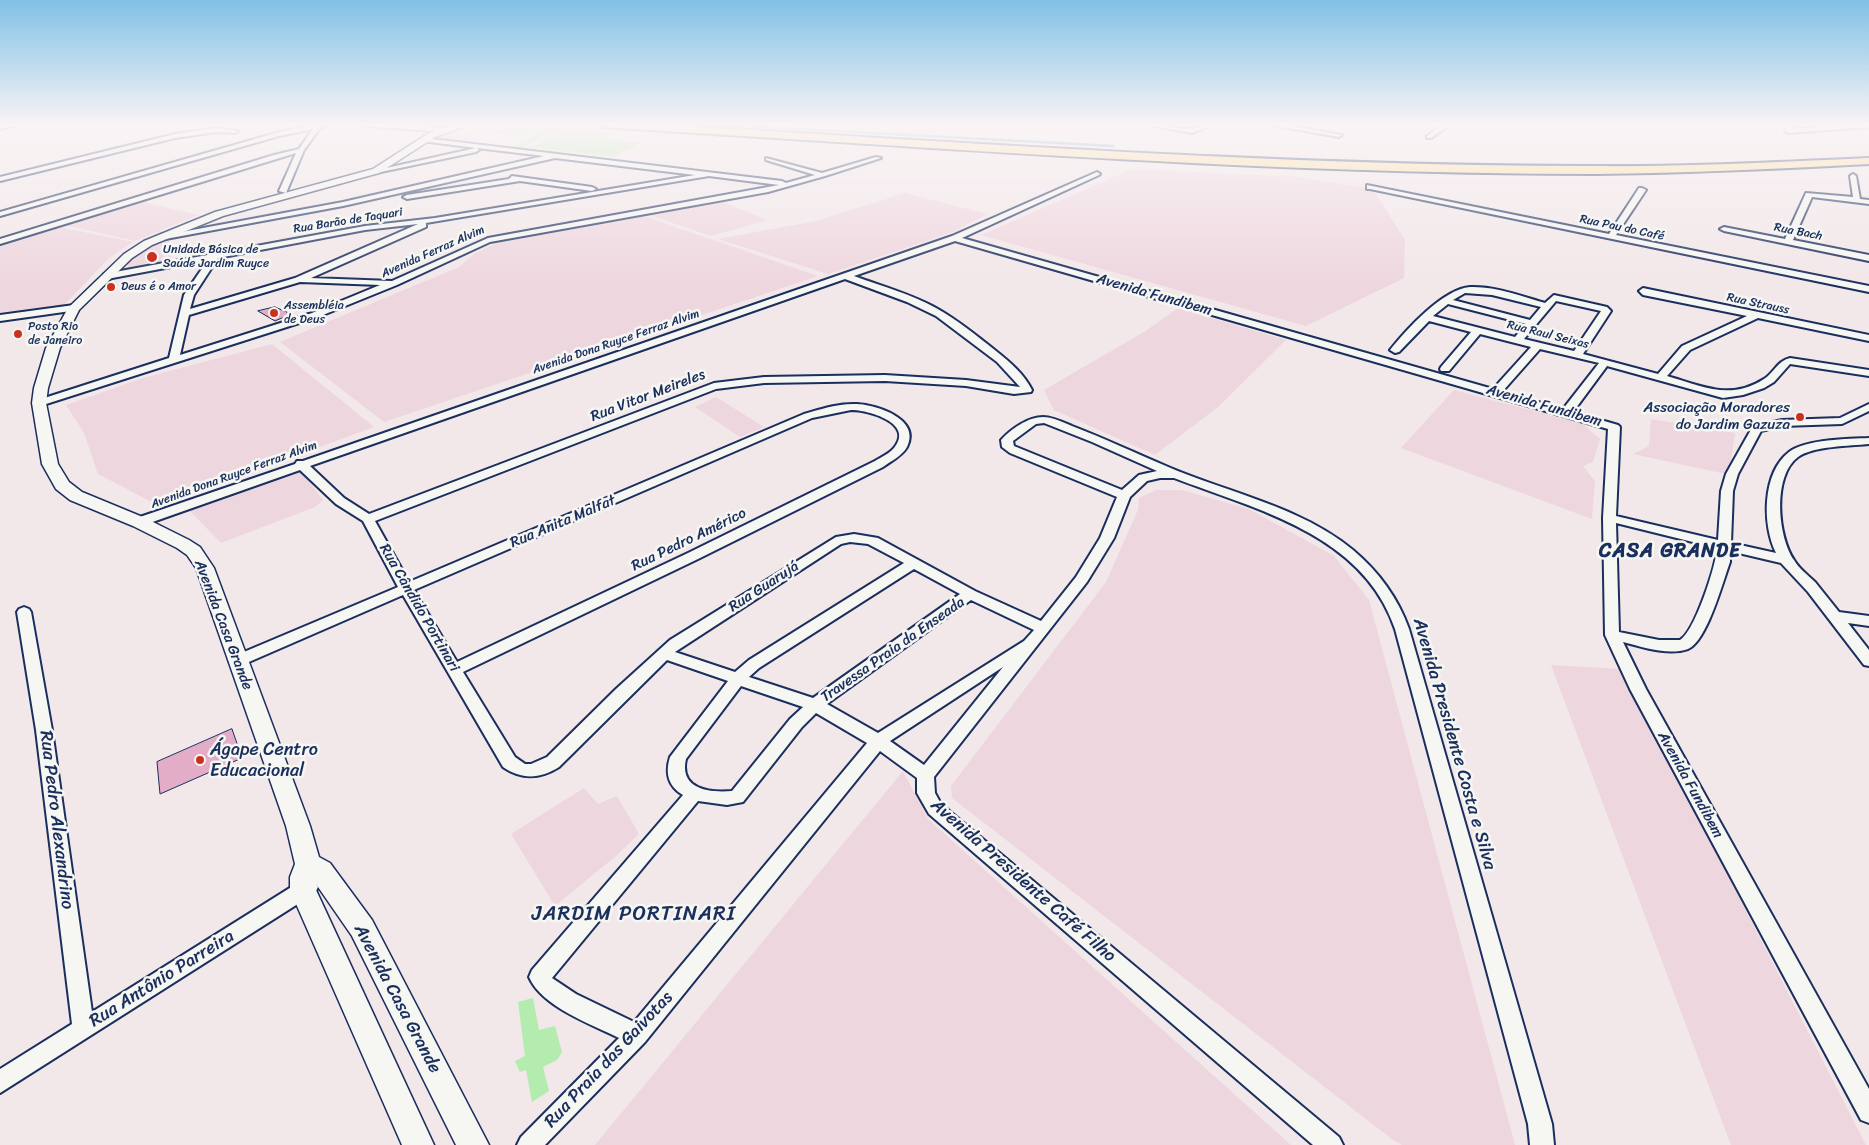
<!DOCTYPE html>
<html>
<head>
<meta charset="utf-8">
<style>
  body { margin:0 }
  canvas { display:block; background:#f2e7e9 }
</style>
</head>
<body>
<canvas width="1869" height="1145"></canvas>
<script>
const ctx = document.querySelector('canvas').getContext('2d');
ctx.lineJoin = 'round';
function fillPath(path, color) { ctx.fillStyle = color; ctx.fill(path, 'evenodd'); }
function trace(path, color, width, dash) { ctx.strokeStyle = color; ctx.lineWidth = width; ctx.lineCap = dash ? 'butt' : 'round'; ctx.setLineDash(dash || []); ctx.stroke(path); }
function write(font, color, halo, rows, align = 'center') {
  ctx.font = font + ' Sriracha,sans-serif'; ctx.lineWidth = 5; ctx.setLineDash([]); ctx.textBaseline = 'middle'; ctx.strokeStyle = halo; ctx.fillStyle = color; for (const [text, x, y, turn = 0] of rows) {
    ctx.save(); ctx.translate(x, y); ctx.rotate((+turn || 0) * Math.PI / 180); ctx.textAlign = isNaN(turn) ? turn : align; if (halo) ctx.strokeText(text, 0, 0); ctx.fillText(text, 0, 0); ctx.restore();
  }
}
fillPath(new Path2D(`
  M453,132L490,135L471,143L437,139L440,135Z
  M1132,169L1298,177L1373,189L1405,240L1404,278L1306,326L981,235Z
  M905,193L987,214L953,232L828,274L718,239L816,221Z
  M139,201L198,215L135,241L65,225Z
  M721,201L767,220L711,236L649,215Z
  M644,216L818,276L384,422L280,342L459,267L474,254L496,243Z
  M58,227L133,242L109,258L63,306L0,314V244Z
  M169,240L172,261L133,268L128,267L127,262L148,244Z
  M1178,308L1286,340L1218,407L1155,455L1054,410L1044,390L1144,332Z
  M272,344L374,427L170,502L150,501L98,474L84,433L66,405L143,378Z
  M1454,390L1583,424L1600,439L1593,462L1583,466L1595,481L1592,519L1401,448Z
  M716,397L764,427L740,437L695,407Z
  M1651,419L1735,433L1731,461L1726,474L1633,454L1649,446Z
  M302,472L323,500L315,507L221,543L189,510Z
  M1156,490H1182L1249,509L1334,556L1369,600L1515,1145H1402L1393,1140L952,798L951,786L1106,582L1138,510L1139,498Z
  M1551,665L1622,669L1866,1145H1731Z
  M903,771L928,819L1291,1145H595Z
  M584,788L598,804L617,796L639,834L616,856L555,906L511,834Z`), '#eed6df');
fillPath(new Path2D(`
  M560,126L617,132L606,137L570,135L641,143L612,157L530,147L560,133H553L518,149L509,148L539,133L507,135L488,132L499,131L512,127L535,129Z
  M533,998L539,1030L555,1026L562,1052L557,1060L543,1067L549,1091L532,1102L526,1070L520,1072L515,1061L525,1056L518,1002Z`), '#b4ecaf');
trace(new Path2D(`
  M707,124L1113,146`), '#5b93ad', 2.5);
const building = new Path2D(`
  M275,307L291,314L275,321L258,311Z
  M232,729L242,758L160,794L157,762Z`);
fillPath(building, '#e3adc7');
trace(building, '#1b2f5e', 1);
const minor = new Path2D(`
  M9,124H21L0,129V125Z
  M317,124H332L320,128L304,150L286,193L279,191L296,153L0,244V239L274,155L299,149L313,129L279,136L0,216V212L276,133Z
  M363,124L446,128L449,130L446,132L366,126Z
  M1144,124C1160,123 1176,130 1191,129C1200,128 1205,123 1214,124L1192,133Z
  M1266,124H1279L1342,135L1339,137Z
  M1444,124H1451L1431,138H1427V136Z
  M1788,124H1794L1792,129L1864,124H1869V127L1788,133L1785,131Z
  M216,128L238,131L235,133L216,132L175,138L0,181V177L175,134Z
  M424,138L782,181L786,183L815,175L766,160V158L822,173L876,157L881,158L825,176L768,192L490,242L397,285L318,317L43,405H35L34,403L35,401L169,358L184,295L208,260L107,279L104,278V274L365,226L435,218L695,175L555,158L343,206L160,240L156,238L160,236L343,202L544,156L477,148L479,150L476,152L376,173L373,171L476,148L422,141V139ZM709,176L779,185L488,238L392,281L311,278L426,227V223ZM418,224L295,278L190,309L194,295L218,258L365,230ZM300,282L380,285L312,313L180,355L189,315Z
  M1097,172L1100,174L1099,175L962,238L1493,389L1531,347L1480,334L1449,371H1441L1440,369L1441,367L1471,332L1429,321L1399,352L1395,353L1390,350C1406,330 1443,289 1470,287C1495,286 1521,296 1545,303L1554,295L1607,307L1611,311L1583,354L1658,374L1682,346L1747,316L1643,295L1639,291L1643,288L1869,335V341L1758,318L1690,350L1667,376C1702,386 1730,401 1764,379C1774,373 1777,361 1790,358L1869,370V376L1790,364L1774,382L1764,388L1743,395L1723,398L1607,366L1573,412L1618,425L1620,427L1616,516L1718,540L1721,491L1726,474L1753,426L1782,420L1840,418L1869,404V411L1842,424L1782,426L1761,431L1738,474L1733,491L1731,543L1776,553C1762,525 1762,473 1789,452C1806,439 1848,439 1869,438V444C1850,446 1813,446 1798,457C1772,476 1778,537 1794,560C1799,569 1808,575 1815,582C1823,592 1831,602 1839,612L1869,616V626L1848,623L1869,650V666L1864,665L1808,592L1781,563L1730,551V562C1723,581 1707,641 1688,649C1668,656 1643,647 1623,642L1646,689L1869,1089V1123L1861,1120L1630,689L1605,635L1603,518L1608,429L955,241L854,276C881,286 911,294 936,308C958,320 977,336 996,351C1010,362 1024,374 1032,390L1031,392L1014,394L966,386L885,381L764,383L716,389L375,521L409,582L804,414C821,409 839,403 857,404C877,405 921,419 907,447C902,456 891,461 883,467L698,559L463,672L515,757L525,764H531L547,757L616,689L670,640L836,537L854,534L878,538L975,591L1041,621L1076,577L1100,538L1117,497L1010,453L1002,447L1001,440C1011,429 1028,417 1043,417C1052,417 1063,422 1072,426C1104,438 1135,453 1166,466C1228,493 1300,506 1353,550C1378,571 1398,598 1409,629L1552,1124L1554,1145H1530L1528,1124L1395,629C1363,534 1257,510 1174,478H1160L1147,481L1130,497L1114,538L1087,582L934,777L935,793L941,804L1339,1137L1343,1145H1313L929,814L917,793V778L880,751L645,1042L545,1145H517L521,1137L619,1038C591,1024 542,1007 529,977L532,970L683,795C668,786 665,773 670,757L728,681L667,660L559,767C540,779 522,780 503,767L403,595L242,665L237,666L232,665L229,661L232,657L398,587L363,521L336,504L300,470L144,525L139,526L133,522L134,519L295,464L297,461H303L952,236ZM845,279L907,302L936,316L997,362L1020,387L966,380L885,375L764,377L714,383L369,514L344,498L310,466ZM1465,293L1492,295L1541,307L1530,320L1453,300ZM1556,301L1601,311L1574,351L1524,339ZM1448,304L1526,324L1515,337L1433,316ZM1540,349L1599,363L1563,409L1502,392ZM851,410C868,410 915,423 894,448C889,454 881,457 875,461L688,553L457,662L414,590L812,418ZM1044,423L1092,442L1157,471L1139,475L1122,490L1014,446L1013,441L1036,424ZM1616,523L1717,548C1716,566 1695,631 1680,640H1659L1619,632ZM850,542L868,544L904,563L749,660L735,672L675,652L841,544ZM914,569L960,594L813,698L749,677L759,668ZM971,600L1034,630L1024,641L878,733L827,704ZM1003,667L924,765L890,741ZM741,686L803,707L790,719L732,791C709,793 679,789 686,759ZM816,713L867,743L634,1022L576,994L552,978L698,801L727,805L743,802L802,727Z
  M1853,174L1856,176L1860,199L1869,200V204L1812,197L1793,240L1869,255V261L1724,231L1720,229L1724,227L1785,239L1806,193L1853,197L1850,176Z
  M512,176L592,187L596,189L592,191L520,181L407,199L403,197L407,195L509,179Z
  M1367,185L1609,234L1639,188H1642L1646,190L1616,235L1869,286V292L1370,189H1367Z
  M24,607L29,609L31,612L52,730L92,1012L301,881L308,879L315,881L318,887L315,893L0,1093V1069L72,1024L36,730L17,612L19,609Z`);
const tertiary = new Path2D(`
  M74,305L78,306L79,308L78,310L0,321V315Z`);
const secondary = new Path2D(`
  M459,124H471L435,137L379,173L223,216L152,245L132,258L79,310L60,348L48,388L46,403L58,464L69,482L82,492L145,518L189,540L200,547L214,568L310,826L319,857L330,863L372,920L489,1145H456L352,936L316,884V890L434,1145H402L290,890V877L295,864L286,826L196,568L187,555L177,548L133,526L70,500L56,489L42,464L32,403L34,388L46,348L68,308L124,254L144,241L215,212L373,169L429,133Z`);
const motorway = new Path2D(`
  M595,124H649C963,142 1278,166 1593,166C1685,167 1777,162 1869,158V164C1778,169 1686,173 1595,174C1264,174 930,147 600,127Z`);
trace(minor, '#1b2f5e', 4);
trace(tertiary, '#1b2f5e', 4);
trace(secondary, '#1b2f5e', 3);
trace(motorway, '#1b2f5e', 4);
fillPath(minor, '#f6f6f2');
fillPath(tertiary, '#f6f6f2');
fillPath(secondary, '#f6f6f2');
fillPath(motorway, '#ffdd96');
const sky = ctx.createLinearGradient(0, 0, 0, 284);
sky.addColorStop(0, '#81c1e6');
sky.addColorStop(0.44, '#f9f4f5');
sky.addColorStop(1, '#f9f4f500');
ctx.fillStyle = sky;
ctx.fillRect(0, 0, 1869, 284);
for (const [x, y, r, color] of [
  [152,257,6,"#c8321e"],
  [111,287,5,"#c8321e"],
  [274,313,5,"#c8321e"],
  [18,334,5,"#c8321e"],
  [1800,417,5,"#c8321e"],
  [200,760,5,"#c8321e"]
]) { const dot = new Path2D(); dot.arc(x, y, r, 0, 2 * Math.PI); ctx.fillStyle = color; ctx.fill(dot); trace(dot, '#f6f6f2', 2); }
write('12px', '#1b2f5e', '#f6f6f2', [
  ["Rua Barão de Taquari",348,221,-9],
  ["Rua Pau do Café",1622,228,12],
  ["Rua Bach",1798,232,11],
  ["Avenida Ferraz Alvim",433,252,-24],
  ["Rua Strauss",1758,304,12],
  ["Rua Raul Seixas",1548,335,14],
  ["Avenida Dona Ruyce Ferraz Alvim",616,342,-19],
  ["Avenida Dona Ruyce Ferraz Alvim",234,475,-20]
]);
write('12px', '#1b2f5e', '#f6f6f2', [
  ["Unidade Básica de",163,250],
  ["Saúde Jardim Ruyce",163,264],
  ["Deus é o Amor",121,287],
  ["Assembléia",284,306],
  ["de Deus",284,320],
  ["Posto Rio",28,327],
  ["de Janeiro",28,341]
], 'left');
write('15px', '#1b2f5e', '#f6f6f2', [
  ["Avenida Fundibem",1154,295,16],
  ["Rua Vitor Meireles",648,396,-21],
  ["Avenida Fundibem",1544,406,16],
  ["Rua Anita Malfat",563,522,-23],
  ["Rua Pedro Américo",689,540,-26],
  ["Rua Guarujá",764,587,-33],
  ["Rua Cândido Portinari",419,608,60],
  ["Avenida Casa Grande",223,625,69],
  ["Travessa Praia da Enseada",893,650,-35],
  ["Avenida Fundibem",1690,785,61]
]);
write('15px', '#1b2f5e', '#f6f6f2', [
  ["Associação Moradores",1790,408],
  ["do Jardim Gazuza",1790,425]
], 'right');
write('18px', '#1b2f5e', '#f6f6f2', [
  ["Avenida Presidente Costa e Silva",1454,744,74],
  ["Rua Pedro Alexandrino",56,820,83],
  ["Avenida Presidente Café Filho",1023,881,41],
  ["Rua Antônio Parreira",162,979,-32],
  ["Avenida Casa Grande",397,999,62],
  ["Rua Praia das Gaivotas",609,1060,-47]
]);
write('18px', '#1b2f5e', '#f6f6f2', [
  ["Ágape Centro",210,750],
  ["Educacional",210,771]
], 'left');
ctx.letterSpacing = '1px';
write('bold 20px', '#1b2f5e', '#f6f6f2', [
  ["CASA GRANDE",1670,552]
]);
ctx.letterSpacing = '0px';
ctx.letterSpacing = '1px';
write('21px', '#1b2f5e', '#f6f6f2', [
  ["JARDIM PORTINARI",634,915]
]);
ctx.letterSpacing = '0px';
</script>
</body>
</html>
